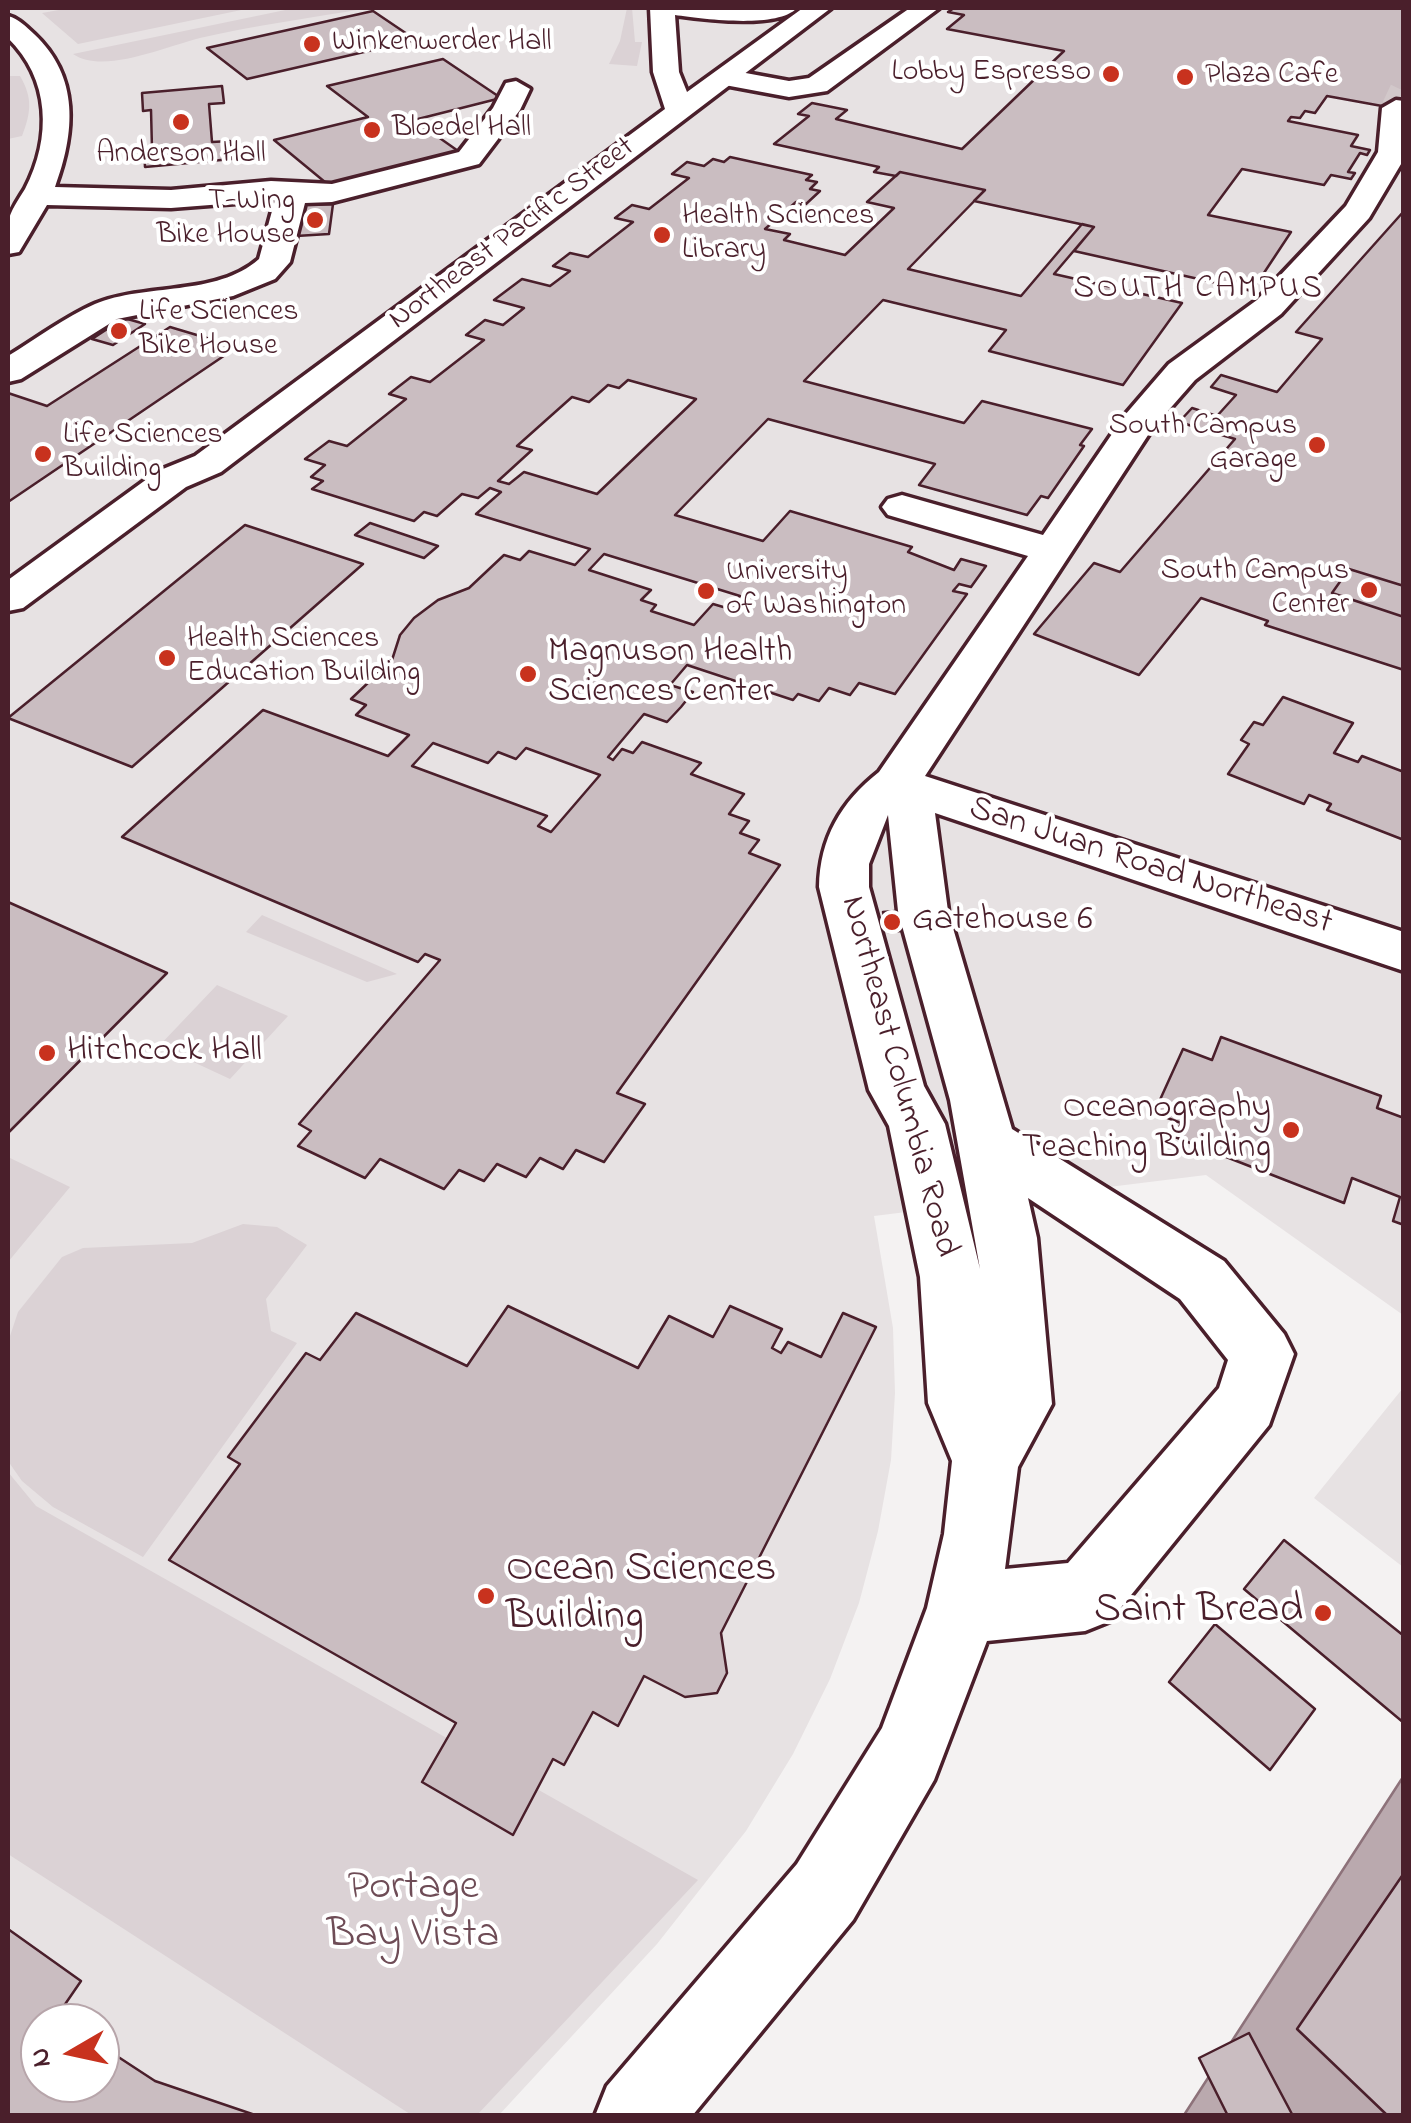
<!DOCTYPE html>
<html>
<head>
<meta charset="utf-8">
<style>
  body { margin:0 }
  #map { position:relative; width:1411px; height:2123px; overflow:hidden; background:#f4f2f2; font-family:"Indie Flower",sans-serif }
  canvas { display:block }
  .frame { position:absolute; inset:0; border:10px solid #4a1f2b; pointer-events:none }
  .north { position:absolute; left:20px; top:2003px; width:100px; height:100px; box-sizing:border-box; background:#fff; border:2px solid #b7a5aa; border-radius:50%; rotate:261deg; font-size:28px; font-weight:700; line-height:40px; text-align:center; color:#4a1f2b }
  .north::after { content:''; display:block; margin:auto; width:35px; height:45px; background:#c8321e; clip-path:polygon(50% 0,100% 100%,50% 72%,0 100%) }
</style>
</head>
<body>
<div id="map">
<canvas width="1411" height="2123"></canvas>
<div class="frame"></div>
<div class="north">N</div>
</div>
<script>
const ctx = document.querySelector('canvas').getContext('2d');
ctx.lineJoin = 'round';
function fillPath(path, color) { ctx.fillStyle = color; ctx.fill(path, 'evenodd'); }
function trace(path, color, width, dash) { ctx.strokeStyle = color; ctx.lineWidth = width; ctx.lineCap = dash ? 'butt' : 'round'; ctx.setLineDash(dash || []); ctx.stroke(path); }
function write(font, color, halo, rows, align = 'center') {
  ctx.font = font + ' "Indie Flower",sans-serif'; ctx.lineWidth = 8; ctx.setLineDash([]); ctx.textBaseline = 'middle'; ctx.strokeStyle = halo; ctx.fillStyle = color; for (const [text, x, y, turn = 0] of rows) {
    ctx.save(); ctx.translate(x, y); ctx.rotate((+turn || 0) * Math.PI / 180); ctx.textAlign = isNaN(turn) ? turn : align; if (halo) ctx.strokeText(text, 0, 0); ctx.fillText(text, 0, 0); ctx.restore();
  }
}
fillPath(new Path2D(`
  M8,8H1403V1315L1206,1175L874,1216L893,1328L895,1393L891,1460L878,1531L859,1603L830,1679L793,1754L746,1831L657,1944L499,2115L8,2116ZM40,2023H100V2083H40Z
  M1403,1388V1567L1314,1498Z`), '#e7e2e3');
fillPath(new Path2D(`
  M70,8H251L78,44L42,13Z
  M295,8H368C312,18 255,25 200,38C167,46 103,75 73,54Z
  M627,8H632L635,42H642L637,66L609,64L620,41Z
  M8,76H20C33,98 31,113 22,136L8,139Z
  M262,915L397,974L367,982L246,932Z
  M217,985L288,1016L230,1079L159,1046Z
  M8,1157L70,1187L8,1262Z
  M243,1224L277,1227L307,1245L266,1299L271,1331L297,1343L143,1557L53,1507L22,1481L8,1461V1342L18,1312L62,1257L83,1248L192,1243Z
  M8,1472L36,1506L698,1880L477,2115L413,2116L8,1854Z`), '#dbd2d5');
const water = new Path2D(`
  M1403,1777V2115H1184Z`);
fillPath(water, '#baa9ae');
trace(water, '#8d727a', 2.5);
const building = new Path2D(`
  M954,8H1404V110L1327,96L1315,113L1305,111L1300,118L1291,117L1288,121L1358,135L1351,146L1370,150L1367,155L1360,153L1348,172L1355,173L1351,179L1331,175L1324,185L1242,169L1208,215L1291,232L1252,291L1074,251L1094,227L974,201L985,190L900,172L896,176L874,172L879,167L774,144L809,116L798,114L812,103L847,110L836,119L962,149L1064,51L947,29L964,15L948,12Z
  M373,11L416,40L247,79L207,48Z
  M443,59L501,98L414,120L461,153L331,187L274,140L368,117L327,86Z
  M222,86L224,103L209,104L212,142L230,141L232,159L145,167L144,149H152L151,110L143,111L142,93Z
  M730,157L812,175L806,180L817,182L810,189L820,191L806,204L796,202L765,229L790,234L784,240L845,255L894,208L867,202L900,172L985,190L908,269L1021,296L1082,224L1094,227L1054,274L1182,303L1123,385L989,351L1006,330L883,300L804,381L964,423L982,401L1092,429L1080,445L1084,446L1048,498L1041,496L1027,515L919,485L935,464L768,419L675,515L763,541L790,511L912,547L908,552L954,570L961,559L986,566L971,587L959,584L953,591L967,594L895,694L859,683L850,695L829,688L819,701L798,694L793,700L687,665L670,685L693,692L681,707L667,722L644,714L608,757L613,760L622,749L633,753L642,742L701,763L691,774L744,794L729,814L749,821L740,833L759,840L749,853L780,865L617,1093L645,1104L604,1162L576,1150L563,1169L540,1158L526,1177L497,1164L484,1181L459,1170L444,1189L380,1159L365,1178L298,1146L311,1131L299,1124L440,960L425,954L418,962L122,837L263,710L388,756L409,735L356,715L366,705L351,699L392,660L400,635L414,618L438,600L469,588L504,555L520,560L529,551L575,565L590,549L476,514L501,492L490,488L478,498L462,494L437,516L424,512L414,521L312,489L323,481L311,477L325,465L305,459L329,441L347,446L406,399L389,394L411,377L430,382L484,340L466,335L485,320L503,325L524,308L494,300L522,279L550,286L570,271L553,266L570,253L588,257L633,222L615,218L632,205L649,209L689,178L672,174L687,162L704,166L713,159L724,162ZM628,380L696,399L597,494L524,472L509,484L498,481L532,450L517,446L572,397L589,402L608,385L619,388ZM604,554L630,562L740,596L730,609L713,604L694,625L651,611L656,605L641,600L651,590L589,570ZM433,743L488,763L498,752L516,759L526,748L600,775L551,832L538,826L547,816L412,766Z
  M333,204L329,234L296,236L301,205Z
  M1404,211V586L1349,569L1332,593L1404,617V670L1265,625L1268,621L1201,598L1139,675L1034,634L1094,563L1120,572L1235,439L1179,422L1192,408L1217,416L1236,395L1211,387L1221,375L1277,392L1322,339L1296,332Z
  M124,318L145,324L113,345L92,339Z
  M170,327L237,347L8,502V393L47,406Z
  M370,523L438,546L424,558L355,535Z
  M245,525L363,564L132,767L8,718Z
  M1349,569L1404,586V617L1332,593Z
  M1283,697L1353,723L1334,753L1358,762L1362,756L1404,772V840L1327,810L1331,804L1309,795L1304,804L1228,774L1249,744L1241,740L1254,722L1263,725Z
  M8,902L167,973L8,1133Z
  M895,911L901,931L888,932L883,912Z
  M1221,1037L1381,1096L1377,1108L1404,1118V1225L1393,1221L1400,1197L1352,1178L1344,1203L1175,1137L1181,1123L1154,1113L1183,1049L1212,1060Z
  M508,1306L638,1368L669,1316L713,1337L730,1306L782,1329L772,1348L781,1353L788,1342L821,1357L843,1313L876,1327L721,1633L727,1673L717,1693L685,1697L644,1676L618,1726L593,1712L564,1765L553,1759L513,1835L422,1782L456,1723L169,1560L240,1464L228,1457L306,1353L320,1360L356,1313L467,1366Z
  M1284,1540L1404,1636V1723L1244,1589Z
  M1215,1624L1315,1709L1270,1770L1169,1682Z
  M1404,1873V2116H1388L1297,2029Z
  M8,1929L81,1981L57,2016L67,2023H40V2083H100V2045L155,2081L258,2116H8Z
  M1249,2033L1293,2116H1228L1199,2058Z`);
fillPath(building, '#cabdc1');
trace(building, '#4a1f2b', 2.5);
trace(new Path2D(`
  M1396,108L1404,91`), '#d2c8ca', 29, [29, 14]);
const minor = new Path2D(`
  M910,8H939L827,91L789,97L714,83L710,77L724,69L789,81L809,78Z
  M8,16C19,19 25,26 34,34C80,77 75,133 55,187L171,190L271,181L332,184L459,152L493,108L506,83L516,81L530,89L520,110L479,164L332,202L305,203L290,262L275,279L233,296L117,319L21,379L8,382V356C36,339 65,317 95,304C145,283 216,297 259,259L275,200L171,208L47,205L19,252L8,254C8,245 6,233 8,223C10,211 19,199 25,189C52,137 50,79 8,38Z
  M1396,100L1404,101V159L1369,218L1281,314L1195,380L1152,429L925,776L1404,932V971L935,813L948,911L1012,1129L1224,1261L1284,1334L1294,1354L1269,1425L1110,1621L1085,1631L987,1641L934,1780L853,1920L692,2116H595L607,2086L797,1864L882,1728L927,1608L944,1534L952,1461L928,1403L920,1277L889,1126L869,1090L819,887C820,838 841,802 879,772L1028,556L888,515L882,507L888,499L902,495L1043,535L1125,415L1169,364L1257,300L1346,206L1378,152L1382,108ZM888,815L898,911L950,1100L980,1269L945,1124L924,1086L869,887V864ZM1028,1198L1180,1299L1228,1360L1219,1388L1068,1563L1005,1569L1018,1467L1052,1404L1037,1238Z`);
const major = new Path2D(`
  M650,8H797C777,29 703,19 675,15L679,72L687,92L803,8H831L221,472L186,487L23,608L8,611V580L158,471L195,456L665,109L653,72Z`);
trace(minor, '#4a1f2b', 7);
trace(major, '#4a1f2b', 7);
fillPath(minor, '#fff');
fillPath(major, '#fff');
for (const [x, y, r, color] of [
  [312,44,10,"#c8321e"],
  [1111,74,10,"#c8321e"],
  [1185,77,10,"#c8321e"],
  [181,122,10,"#c8321e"],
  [372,130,10,"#c8321e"],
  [315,220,10,"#c8321e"],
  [662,235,10,"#c8321e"],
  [119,331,10,"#c8321e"],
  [1317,445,10,"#c8321e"],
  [43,454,10,"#c8321e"],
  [1369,590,10,"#c8321e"],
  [706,591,10,"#c8321e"],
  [167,658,10,"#c8321e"],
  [528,674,10,"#c8321e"],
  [892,922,10,"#c8321e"],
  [47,1053,10,"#c8321e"],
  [1291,1130,10,"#c8321e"],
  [486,1596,10,"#c8321e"],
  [1323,1613,10,"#c8321e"]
]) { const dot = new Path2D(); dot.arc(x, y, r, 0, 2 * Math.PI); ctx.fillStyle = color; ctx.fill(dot); trace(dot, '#fff', 4); }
write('30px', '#4a1f2b', '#fff', [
  ["Winkenwerder Hall",332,44],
  ["Lobby Espresso",1091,74,"right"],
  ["Plaza Cafe",1205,77],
  ["Bloedel Hall",392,130],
  ["Anderson Hall",181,156,"center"],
  ["T-Wing",295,203,"right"],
  ["Bike House",295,237,"right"],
  ["Health Sciences",682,218],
  ["Library",682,252],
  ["Life Sciences",139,314],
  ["Bike House",139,348],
  ["South Campus",1297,428,"right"],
  ["Garage",1297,462,"right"],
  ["Life Sciences",63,437],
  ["Building",63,471],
  ["South Campus",1349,573,"right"],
  ["Center",1349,607,"right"],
  ["University",726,574],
  ["of Washington",726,608],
  ["Health Sciences",187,641],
  ["Education Building",187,675]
], 'left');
write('30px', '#4a1f2b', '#fff', [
  ["Northeast Pacific Street",513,235,-37]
]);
ctx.letterSpacing = '2.5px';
write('32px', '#4a1f2b', '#fff', [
  ["SOUTH CAMPUS",1199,291]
]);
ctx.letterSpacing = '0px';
write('35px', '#4a1f2b', '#fff', [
  ["Magnuson Health",548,654],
  ["Sciences Center",548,694],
  ["Gatehouse 6",912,922],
  ["Hitchcock Hall",67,1053],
  ["Oceanography",1271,1110,"right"],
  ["Teaching Building",1271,1150,"right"]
], 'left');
write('35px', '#4a1f2b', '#fff', [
  ["San Juan Road Northeast",1150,868,18],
  ["Northeast Columbia Road",897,1077,75]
]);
write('42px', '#4a1f2b', '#fff', [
  ["Ocean Sciences",506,1572],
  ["Building",506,1620],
  ["Saint Bread",1303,1613,"right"]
], 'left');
write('42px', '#6e4c56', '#fff', [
  ["Portage",413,1890],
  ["Bay Vista",413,1938]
]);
</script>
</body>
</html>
